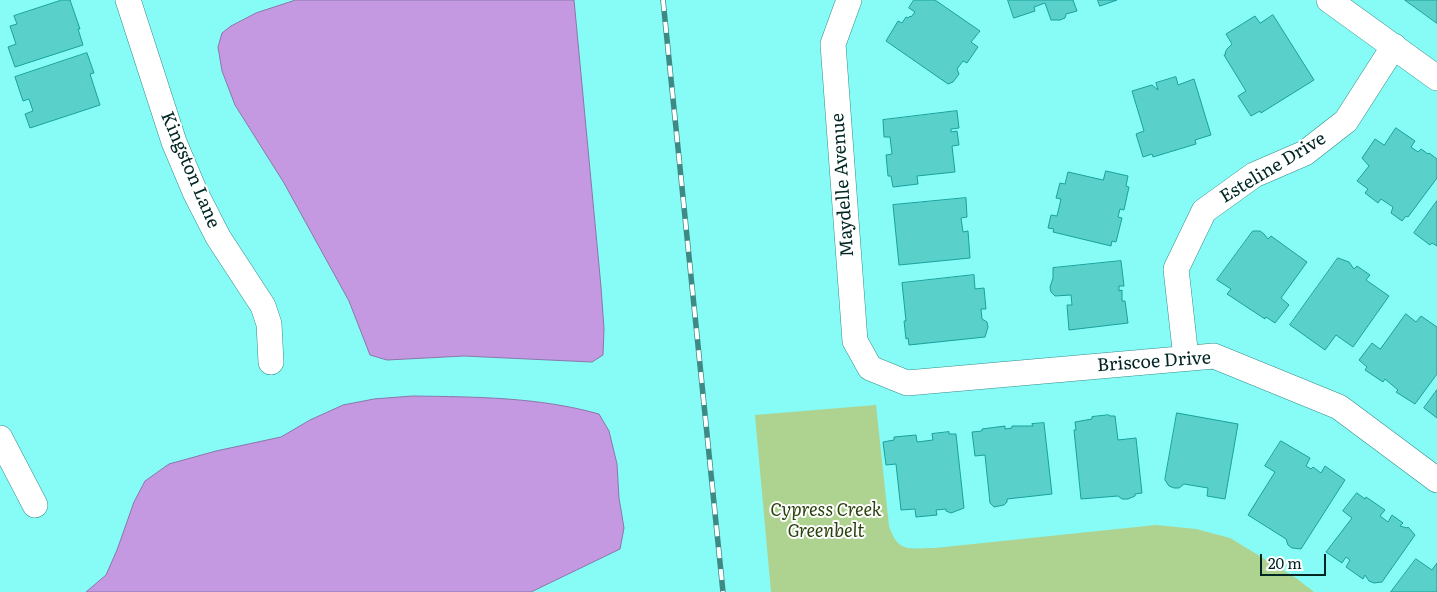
<!DOCTYPE html>
<html>
<head>
<meta charset="utf-8">
<style>
  body { margin:0 }
  #map { position:relative; width:1437px; height:592px; overflow:hidden; background:#87fbf5; font-family:Literata,serif }
  canvas { display:block }
  .scale { position:absolute; left:1260px; top:554px; width:66px; height:22px; box-sizing:border-box; border:2px solid #002624; border-top:0; padding-left:6px; font-size:15px; line-height:18px; white-space:nowrap; color:#002624; -webkit-text-stroke:4px #fff; paint-order:stroke }
</style>
</head>
<body>
<div id="map">
<canvas width="1437" height="592"></canvas>
<div class="scale">20 m</div>
</div>
<script>
const ctx = document.querySelector('canvas').getContext('2d');
ctx.lineJoin = 'round';
function fillPath(path, color) { ctx.fillStyle = color; ctx.fill(path, 'evenodd'); }
function trace(path, color, width, dash) { ctx.strokeStyle = color; ctx.lineWidth = width; ctx.lineCap = dash ? 'butt' : 'round'; ctx.setLineDash(dash || []); ctx.stroke(path); }
function write(font, color, halo, rows, align = 'center') {
  ctx.font = font + ' Literata,serif'; ctx.lineWidth = 4; ctx.setLineDash([]); ctx.textBaseline = 'middle'; ctx.strokeStyle = halo; ctx.fillStyle = color; for (const [text, x, y, turn = 0] of rows) {
    ctx.save(); ctx.translate(x, y); ctx.rotate((+turn || 0) * Math.PI / 180); ctx.textAlign = isNaN(turn) ? turn : align; if (halo) ctx.strokeText(text, 0, 0); ctx.fillText(text, 0, 0); ctx.restore();
  }
}
fillPath(new Path2D(`
  M876,405L889,526C898,554 910,548 935,548L1156,525L1196,529L1230,538L1296,578L1314,592H771L755,415Z`), '#aed28f');
const water = new Path2D(`
  M296,0H574L601,287L604,329L603,355L592,362L464,356L387,360L370,355L349,301L284,183L235,105L222,71L218,47L222,33L231,26L256,13Z
  M413,396C477,397 538,397 599,414L609,431L617,464L619,498L624,528L620,549L531,592H86L106,575L117,550L134,502L145,481L169,464L216,451L281,437L310,420L343,405L374,399Z`);
fillPath(water, '#c599e2');
trace(water, '#8a76a9', 1);
const building = new Path2D(`
  M62,0H70L80,29H78L83,45L15,67L8,47L16,44L10,26L17,24L14,16Z
  M914,0H935L980,31L971,42L978,47L967,63L963,61L957,69L959,74L953,82L948,84L886,41L898,21L902,23L906,17L908,18L910,16L911,17L915,12L909,8Z
  M1008,0H1073L1077,11L1066,14L1065,18L1060,20H1051L1045,3L1034,7L1035,11L1014,18Z
  M1098,0H1117L1100,6Z
  M1405,0H1437V23Z
  M1273,15L1314,80L1261,113L1260,111L1251,116L1238,96L1246,91L1224,55L1226,54L1225,53L1227,49L1232,44L1226,34L1255,16L1260,23Z
  M87,53L94,73L90,74L100,105L30,128L25,114L33,111L29,99L23,101L15,77Z
  M1176,77L1178,85L1194,79L1211,135L1195,140L1196,144L1153,157L1152,154L1143,157L1136,134L1144,131L1132,91L1152,85L1158,90L1156,83Z
  M957,111L959,128L951,129V132L957,131L959,145L952,146L955,172L917,176L918,184L893,187L891,176H888L886,155L892,154L890,137H884L883,120Z
  M1396,128L1415,141L1411,147L1418,152L1421,149L1428,154L1429,153L1437,159V178L1408,217L1406,216L1402,221L1391,213L1393,207L1381,199L1378,203L1365,193L1368,189L1357,181L1369,166L1362,158L1375,139L1384,145Z
  M1106,171L1128,176L1126,186L1129,187L1124,210L1120,209L1118,217L1122,218L1116,242L1112,241L1111,246L1053,232L1054,229L1048,228L1051,215L1057,216L1061,199L1056,198L1060,183L1065,184L1068,172L1103,180Z
  M966,198L967,217L961,218L963,232L968,231L970,258L899,265L893,205Z
  M1437,201V246L1432,243L1430,245L1414,233Z
  M1253,231H1260L1264,234L1268,239L1271,236L1307,262L1281,298L1289,305L1275,323L1266,317L1265,319L1227,294L1231,289L1217,280Z
  M1338,258L1349,262L1354,269L1357,266L1370,275L1366,280L1389,296L1353,347L1336,335L1325,350L1290,325Z
  M1121,261L1124,286H1119V291L1122,290V301H1125L1128,323L1069,330L1067,305H1072L1071,295L1055,296L1051,292L1050,287L1053,278V268Z
  M974,275L975,289L984,288L986,309H981L982,319L987,322L988,327L985,337L909,345L908,338L906,339L904,321H906L902,283Z
  M1406,314L1416,322L1421,316L1437,327V374L1415,404L1396,392L1398,390L1385,379L1383,382L1365,370L1367,367L1359,360L1372,343L1380,349Z
  M1437,390V418L1424,408Z
  M1177,413L1238,424L1225,499L1207,496L1208,488L1184,484L1179,488H1174L1169,486L1165,480Z
  M1109,415L1110,416H1115L1118,440L1136,438L1142,493L1135,494V496L1128,499H1122L1118,496L1081,499L1074,430H1076L1075,422L1092,419V417Z
  M1044,423L1052,494L1007,499V502L1004,505L994,507L990,503L985,455L975,456L972,432L982,431V429L1005,426V429L1012,428V426H1033L1032,424Z
  M949,432V434H956L964,508L951,513L946,511V509L936,510L937,515L916,517L915,509L901,510L896,464L886,465L883,442L894,440V437L916,435L917,442L933,440L932,434Z
  M1281,441L1310,458L1306,466L1311,469L1313,467L1321,473L1325,466L1345,480L1301,549L1292,548L1288,545L1286,539L1248,515L1275,472L1265,466Z
  M1357,493L1365,499L1366,497L1385,510L1380,516L1388,522L1392,515L1403,523L1400,526L1407,528L1408,527L1415,535L1382,582L1374,583L1369,581L1365,575L1363,579L1346,567L1350,560L1346,557L1342,563L1326,552L1352,518L1343,511Z
  M1416,559L1432,570L1437,563V592H1391Z`);
fillPath(building, '#59d0ca');
trace(building, '#19a19d', 1);
const minor = new Path2D(`
  M128,0L174,142L195,192L218,237L263,306L269,324L271,362
  M849,0L833,44L855,341L870,368L907,383L1214,356L1339,407L1437,480
  M1329,0L1437,78
  M1186,358L1176,269L1204,211L1254,175L1305,153L1346,121L1394,46
  M0,438L35,505`);
trace(minor, '#328e8a', 26);
trace(minor, '#fff', 25);
const rail = new Path2D(`
  M663,0L723,592`);
trace(rail, '#3f8985', 5.5);
trace(rail, '#fff', 4, [11]);
write('18px', '#002624', '#fff', [
  ["Esteline Drive",1273,168,-31],
  ["Kingston Lane",190,170,67],
  ["Maydelle Avenue",843,185,-94],
  ["Briscoe Drive",1154,362,-4]
]);
write('italic 18px', '#29420a', '#fff', [
  ["Cypress Creek",826,511],
  ["Greenbelt",826,532]
]);
</script>
</body>
</html>
